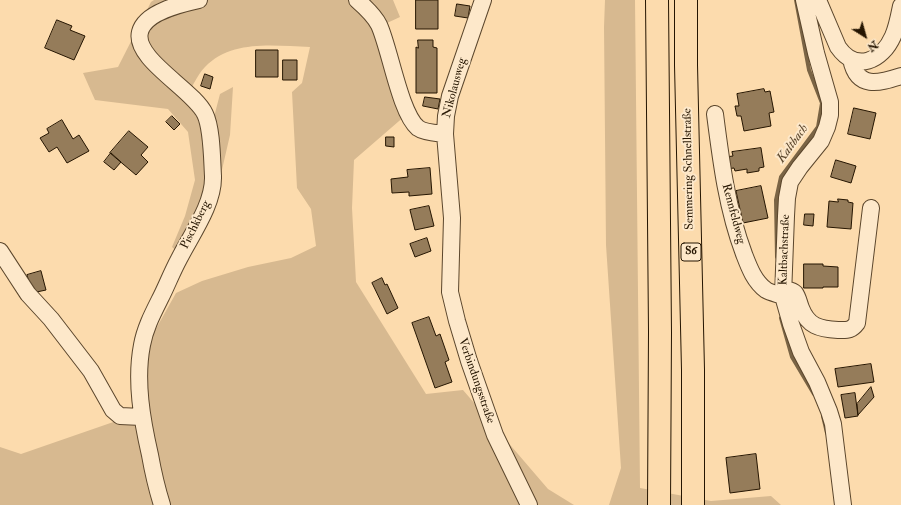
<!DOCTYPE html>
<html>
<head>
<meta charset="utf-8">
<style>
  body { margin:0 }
  #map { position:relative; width:901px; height:505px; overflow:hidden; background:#fcdbad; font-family:"IM FELL Double Pica",serif }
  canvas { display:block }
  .north { position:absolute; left:845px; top:16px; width:40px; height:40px; -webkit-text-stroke:3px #fde8ca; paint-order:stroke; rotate:143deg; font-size:11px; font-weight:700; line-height:16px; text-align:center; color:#251501 }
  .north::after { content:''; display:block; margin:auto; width:14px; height:18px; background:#251501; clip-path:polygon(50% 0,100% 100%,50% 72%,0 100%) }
</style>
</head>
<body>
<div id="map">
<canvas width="901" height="505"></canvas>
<div class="north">N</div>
</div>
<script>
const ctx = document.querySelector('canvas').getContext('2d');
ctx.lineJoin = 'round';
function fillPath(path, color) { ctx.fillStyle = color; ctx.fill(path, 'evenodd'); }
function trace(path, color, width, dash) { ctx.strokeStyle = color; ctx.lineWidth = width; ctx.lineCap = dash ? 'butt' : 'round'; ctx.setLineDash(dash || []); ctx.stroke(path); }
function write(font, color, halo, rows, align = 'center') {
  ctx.font = font + ' "IM FELL Double Pica",serif'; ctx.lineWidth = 4; ctx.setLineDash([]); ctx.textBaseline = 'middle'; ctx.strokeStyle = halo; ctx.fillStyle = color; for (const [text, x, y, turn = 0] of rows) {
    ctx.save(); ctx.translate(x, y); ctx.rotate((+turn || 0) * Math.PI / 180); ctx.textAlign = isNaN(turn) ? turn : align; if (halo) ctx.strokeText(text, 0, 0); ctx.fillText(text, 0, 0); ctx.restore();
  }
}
fillPath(new Path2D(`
  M154,0H393L400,17L374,29L406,115L354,160L352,208L356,282L426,394L463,390L548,489L574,505H0V447L21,454L148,410V343L176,293L202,281L248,267L291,258L316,246L311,209L297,188L292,92L302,83L310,47C275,46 232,39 205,67C197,75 190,91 185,101L197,117L203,133L214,117L220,94L233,87L230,135L221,174L206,199L179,253L172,247L185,216L195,180L188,132L168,109L95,100L83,73L118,67L151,2Z
  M605,0H635L640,488L711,501L771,496L781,505H609L621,468L606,245L604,27Z`), '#d7b990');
trace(new Path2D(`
  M777,257L776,200L781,177L818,127L822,103L809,70L796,0
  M781,318L792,357L814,394
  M823,416L827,433`), '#7a6445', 4);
const building = new Path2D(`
  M416,0H438V29H416Z
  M457,4L470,6L468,18L455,16Z
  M57,20L72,26L70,30L85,36L74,60L45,48Z
  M418,40H433V47L437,48V93H416V47L418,48Z
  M256,50H278V77H256Z
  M283,60H297V80H283Z
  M205,74L213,77L210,89L201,86Z
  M764,89L765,92L770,91L774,112L769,113L771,126L744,131L741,116H737L735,106H739L737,94Z
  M425,97L440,99L438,109L423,106Z
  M854,108L876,113L870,139L848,134Z
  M172,116L180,124L174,130L166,122Z
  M62,120L73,139L79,135L89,151L67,163L57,147L49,152L40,138L49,133L47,129Z
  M129,131L148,147L141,155L148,162L136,175L110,153Z
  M386,137H394V147L386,146Z
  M761,148L764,167L759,168V171L747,173V169L735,171L734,168L726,169L725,157L733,156L732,152Z
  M111,153L121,162L114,170L104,162Z
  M836,160L856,166L851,183L831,177Z
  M430,168L432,194L409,196V192L392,193L391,179L408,177L407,170Z
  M761,186L768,218L743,223L736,191Z
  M838,199L848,200V202L853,203L851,229L827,227L829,201L838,202Z
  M429,206L434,226L415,230L410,210Z
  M805,214H814L813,226L804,225Z
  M427,238L431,251L415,257L410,244Z
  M804,264H823V266L838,267V287H823V288H804Z
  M41,271L46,290L32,293L27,275Z
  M382,278L385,285L387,284L398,308L387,314L372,283Z
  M429,317L436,336L440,334L449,360L445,362L452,382L435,388L412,323Z
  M871,364L874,382L838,387L835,369Z
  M871,387L874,397L858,415L857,404Z
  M855,393L858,416L845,418L841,395Z
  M756,454L760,489L730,493L726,458Z`);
fillPath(building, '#957c5a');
trace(building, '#251501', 1);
const minor = new Path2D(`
  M357,0C365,7 374,15 379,25C390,49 400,113 418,128C425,133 437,133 445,134
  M483,0L450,96L446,116L445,134L452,218L450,292L457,321L469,361L495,435L529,505
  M804,0L816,53L830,102V115L827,127L821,141L800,167L790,182L787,198L786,216L783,296L791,324L801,352L817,382L829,411L833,424L843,505
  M818,0L838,47C856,73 882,61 893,36C897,27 899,16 901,6
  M851,59C857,90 879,83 901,76
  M715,114C721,161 727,209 744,254C749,267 754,281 766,290C771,293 778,294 783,296
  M0,251L28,294L51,319L91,371L113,410L120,416L142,417
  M784,289C788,290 792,290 795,293C798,297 799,303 801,308C808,326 819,329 838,330C847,330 851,331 857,323L871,208
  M162,505C157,489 153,472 150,455C142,420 135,381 142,345C145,328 153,313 161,297C167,285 172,272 179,259C191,235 214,204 213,176C212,160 212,128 205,114C194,90 133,59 140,32C145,12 181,4 199,0`);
const highway = new Path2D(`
  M657,0L660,332L659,505
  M686,0V65L693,370V505`);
trace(minor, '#5b462c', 18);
trace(highway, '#251501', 24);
trace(minor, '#fde8ca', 16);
trace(highway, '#fcdbad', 22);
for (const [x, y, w] of [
  [691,252,20]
]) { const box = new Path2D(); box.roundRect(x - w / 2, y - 9, w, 18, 3); ctx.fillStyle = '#fde8ca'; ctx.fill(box); trace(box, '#251501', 1); }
write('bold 11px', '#251501', null, [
  ["S6",691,252]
]);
write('12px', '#251501', '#fde8ca', [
  ["Nikolausweg",455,88,-75],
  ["Semmering Schnellstraße",689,169,-91],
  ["Rennfeldweg",733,214,75],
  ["Pischkberg",196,225,-64],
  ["Kaltbachstraße",785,250,-88],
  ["Verbindungsstraße",476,381,71]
]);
write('italic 13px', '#5e492f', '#fde8ca', [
  ["Kaltbach",793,144,-54]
]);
</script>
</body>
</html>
